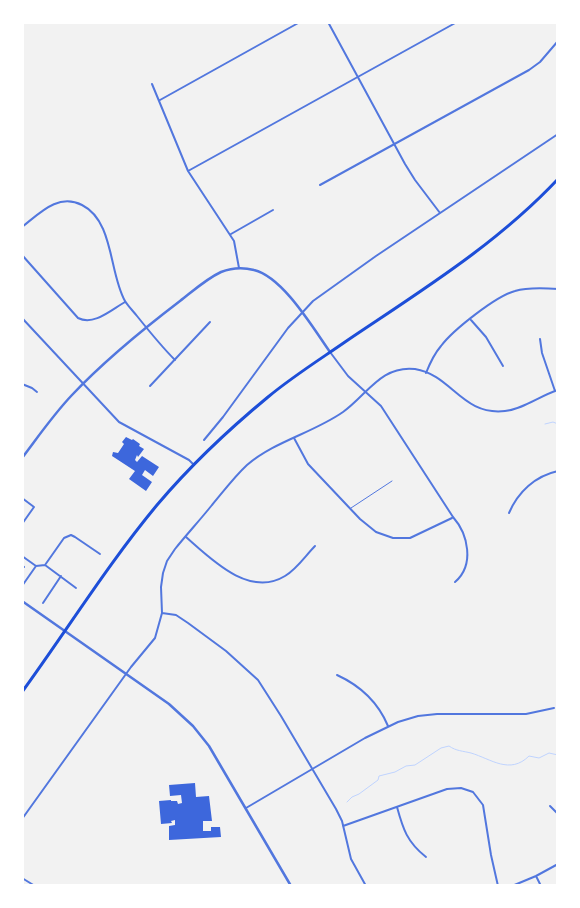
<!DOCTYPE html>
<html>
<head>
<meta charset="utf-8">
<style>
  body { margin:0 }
  #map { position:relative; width:580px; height:908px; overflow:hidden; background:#f2f2f2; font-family:"Roboto Condensed",sans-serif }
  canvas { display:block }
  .frame { position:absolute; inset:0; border:24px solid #fff; pointer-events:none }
</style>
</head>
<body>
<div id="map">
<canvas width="580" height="908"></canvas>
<div class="frame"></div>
</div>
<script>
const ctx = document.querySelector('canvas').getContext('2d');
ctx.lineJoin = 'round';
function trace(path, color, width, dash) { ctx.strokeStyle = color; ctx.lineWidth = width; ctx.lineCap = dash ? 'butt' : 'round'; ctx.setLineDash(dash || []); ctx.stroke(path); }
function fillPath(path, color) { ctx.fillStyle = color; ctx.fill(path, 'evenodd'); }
trace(new Path2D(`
  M545,424L553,422L558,424
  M347,802L352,797L359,794L378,780L379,776L395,772L406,766L415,765L441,748L449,746C456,751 463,751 471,753C491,759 510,775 529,756L539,758L549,753L558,755`), '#bfd3fe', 1);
fillPath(new Path2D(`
  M126,437L132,440L133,439L140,444L139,446L144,449L138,457L137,455L135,460L137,462L142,456L159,467L153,476L145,470L142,475L152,482L146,491L129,479L135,471L112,456L113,452L118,453L124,444L122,442Z
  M195,783L196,797L209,796L212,821H203V831H211V827H220L221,837L169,840V826L175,825V820L171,821L172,823L161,824L159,801L171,800V801H177L178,804L182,803L181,795L170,796L169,785Z`), '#3d67dc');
trace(new Path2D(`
  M351,508L392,481`), '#5277de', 1);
trace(new Path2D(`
  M328,22L405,164L415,180L440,213
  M152,84L188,171L234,241L239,268
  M160,100L300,22
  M188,171L457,22
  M320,185L529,70L540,62L558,41
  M22,227C40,213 58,193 82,205C114,221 109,273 125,301C128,306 133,311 137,316C149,331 161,346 175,360
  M231,234L273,210
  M22,255L78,318C94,326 111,310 125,302
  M22,318L119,422L189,460L194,465
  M471,320L486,337L503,366
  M540,339L542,353L555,391
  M330,352L348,376L381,406L453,517C468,534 475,565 455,582
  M426,373C430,363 434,354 441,346C453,330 496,296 515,291C528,287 544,288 558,289
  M22,384L32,388L37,392
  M150,386L210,322
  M294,438L308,464L360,519L376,532L393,538H410L452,518
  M204,440L223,417L288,328L313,301L376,256L558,134
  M22,498L34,507L22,524
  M509,513C518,492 535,476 558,471
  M186,537C211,559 249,598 285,576C297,569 306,555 315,546
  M22,556L36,566
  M45,565L64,538L71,535L75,537L100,554
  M22,566L24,567
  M36,566L45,565L76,588
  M22,586L36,566
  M43,603L61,576
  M162,613L176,615L188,623L226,651L258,680L281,716L336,809L342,821L351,859L366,886
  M337,675C361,686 378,702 388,726
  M550,806L558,814
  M397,807C403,829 407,842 426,857
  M246,808L365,738L398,722L418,716L437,714H526L554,708
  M22,819L131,667L155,638L162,613L161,587L163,573L167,561L175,549C187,534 200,520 212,505C223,492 234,477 247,465C275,441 313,433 343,412C367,395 381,365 415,369C452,375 462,416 505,411C524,409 539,396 558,390
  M343,826L447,789L461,788L473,792L483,805L491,855L498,886
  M536,876L541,886
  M22,878L35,886
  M512,886L536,876L558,864`), '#5277de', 2);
trace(new Path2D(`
  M22,458C38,437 53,415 72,395C105,360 142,330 180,301C193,291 206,279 221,272C231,268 243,267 254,270C283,277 313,328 330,352
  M22,601L169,704L193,726L209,746L291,886`), '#5277de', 2.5);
trace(new Path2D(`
  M22,692C67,630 108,564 157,505C190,466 228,430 268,397C292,377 319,360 345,342C419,292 496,245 558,179`), '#1d4ed8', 3);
</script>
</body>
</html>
